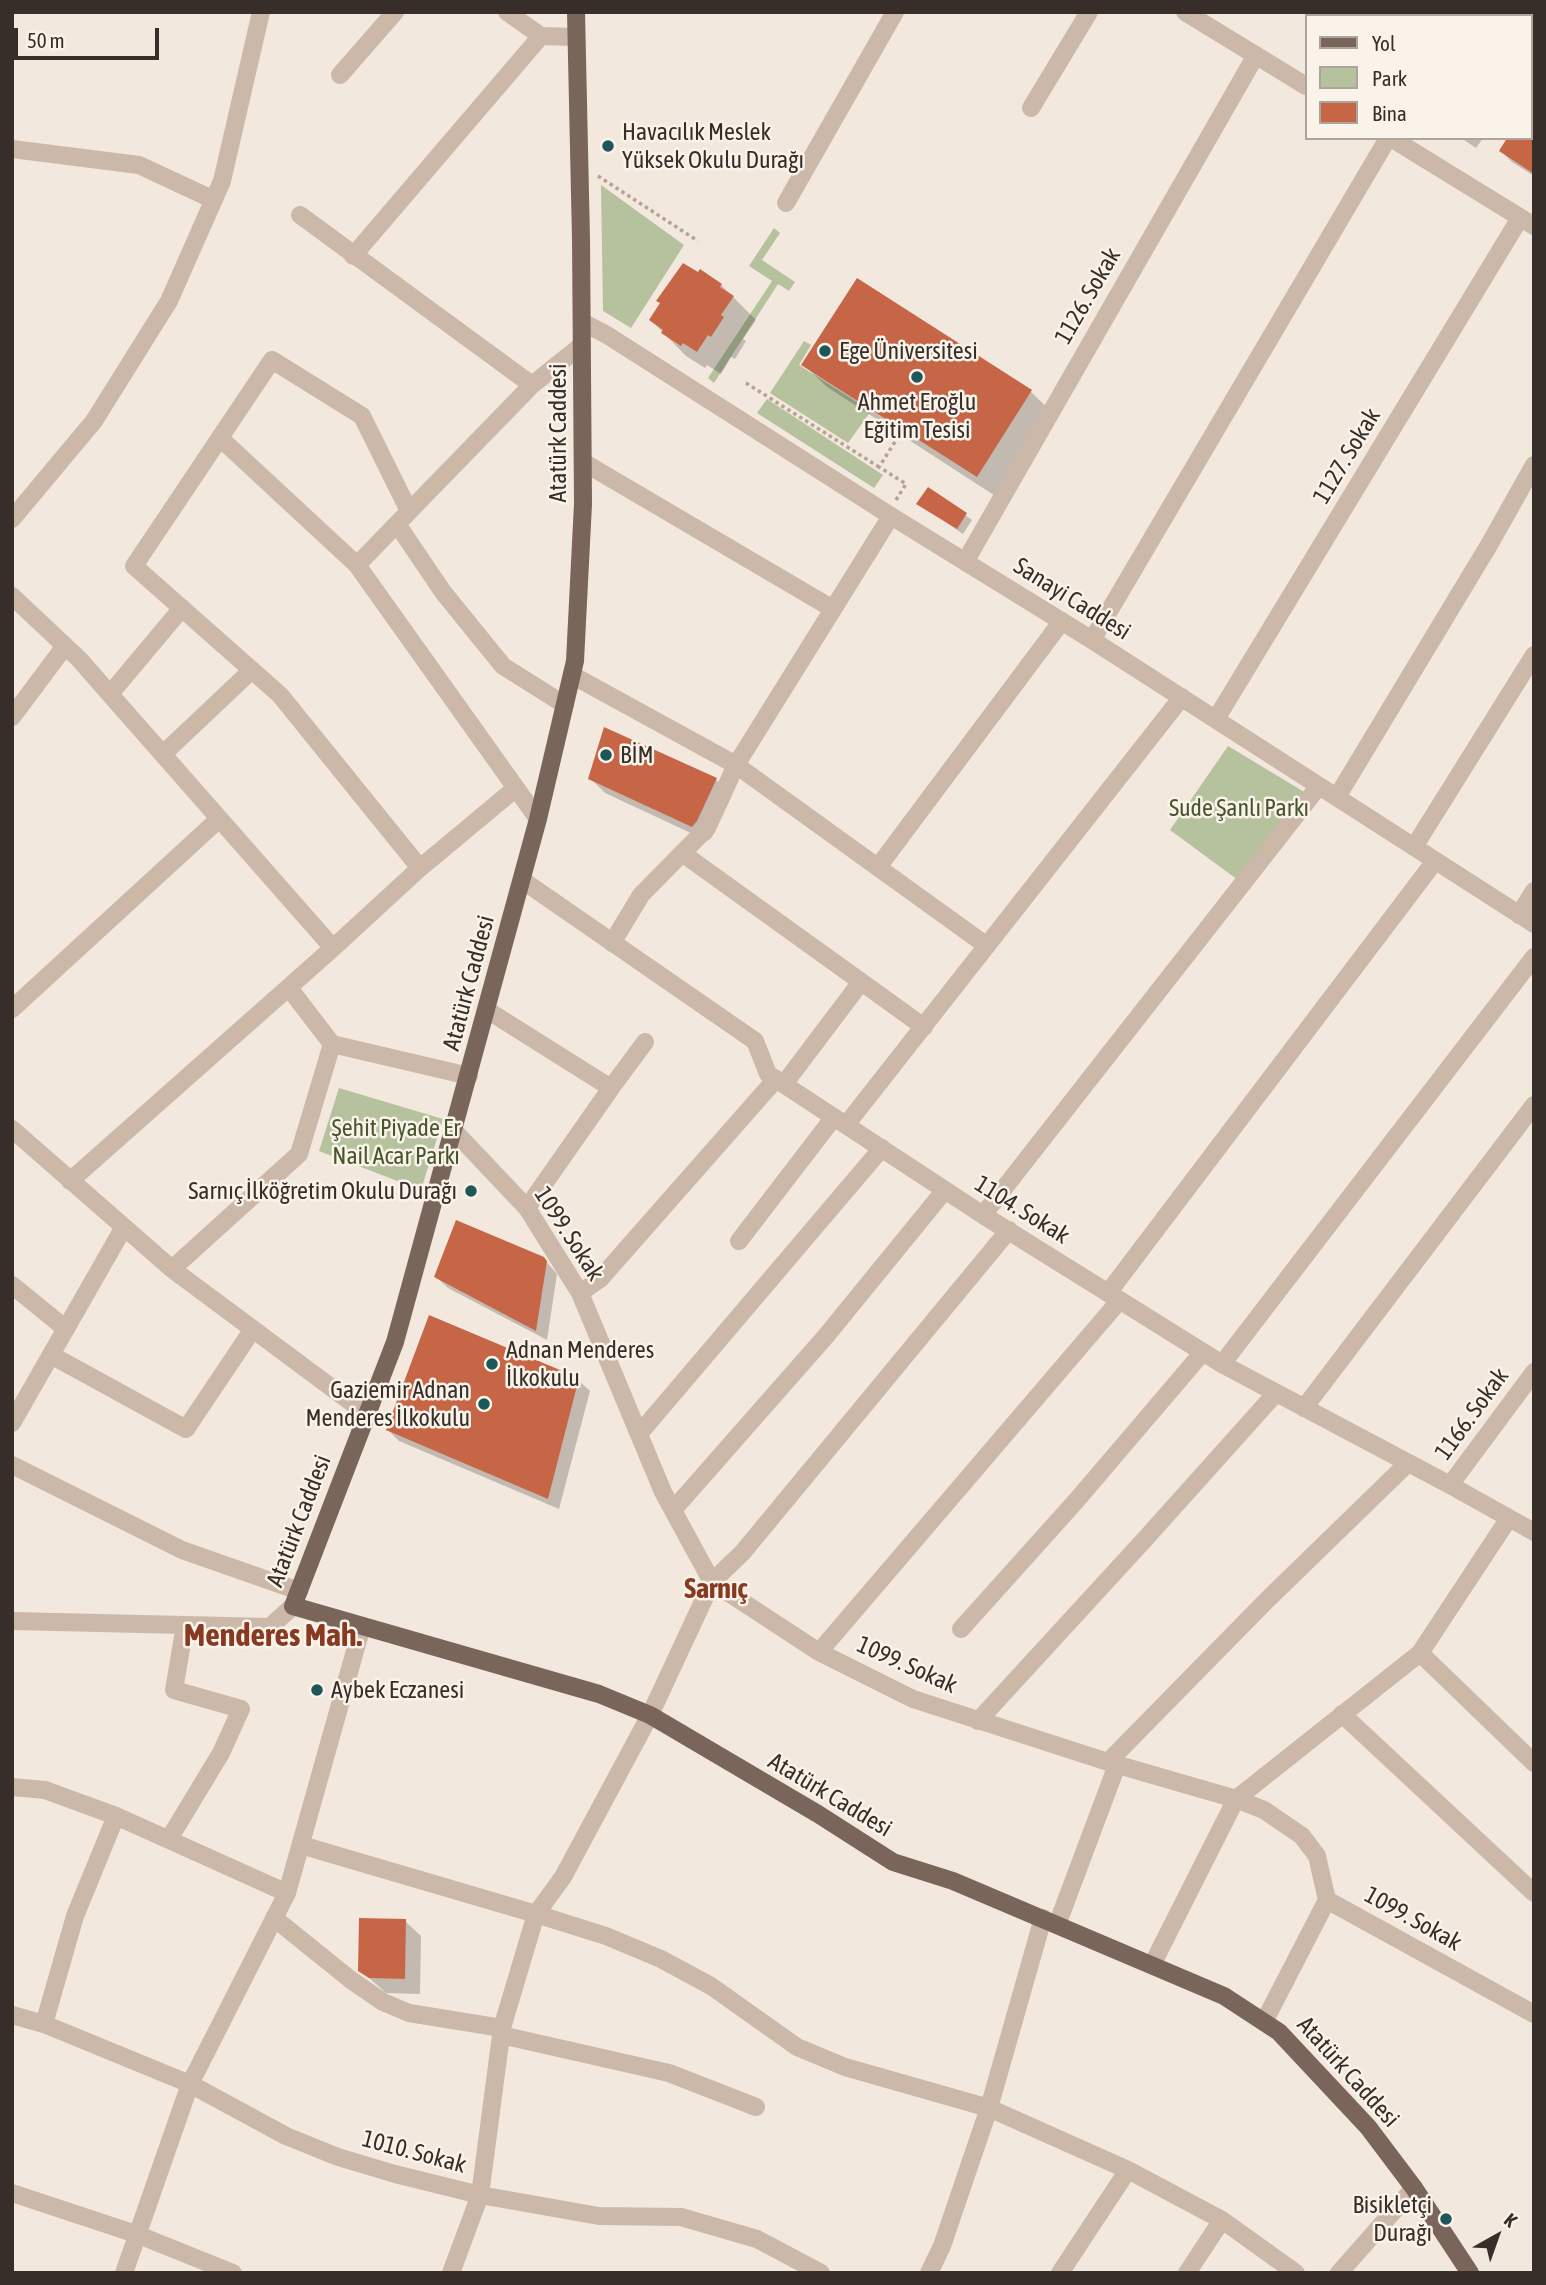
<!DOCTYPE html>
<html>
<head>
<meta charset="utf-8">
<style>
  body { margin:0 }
  #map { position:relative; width:1546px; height:2285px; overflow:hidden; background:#f3e8dd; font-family:"Asap Condensed",sans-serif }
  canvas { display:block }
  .frame { position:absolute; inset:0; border:14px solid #382e29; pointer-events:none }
  .legend { position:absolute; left:1305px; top:14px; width:228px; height:126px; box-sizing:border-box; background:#faf3ea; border:2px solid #aca49d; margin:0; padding:9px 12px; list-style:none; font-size:21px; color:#382e29 }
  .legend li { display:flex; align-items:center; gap:14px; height:35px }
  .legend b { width:35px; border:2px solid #aca49d }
  .north { position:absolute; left:1462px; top:2201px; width:70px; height:70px; -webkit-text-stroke:5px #faf3ea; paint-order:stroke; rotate:40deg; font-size:19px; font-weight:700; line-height:28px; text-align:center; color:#382e29 }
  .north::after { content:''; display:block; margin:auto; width:24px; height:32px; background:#382e29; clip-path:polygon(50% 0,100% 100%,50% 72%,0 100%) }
  .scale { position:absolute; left:14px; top:28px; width:145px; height:32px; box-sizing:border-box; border:4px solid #382e29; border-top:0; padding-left:9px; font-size:21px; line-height:24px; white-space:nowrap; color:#382e29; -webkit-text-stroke:5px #faf3ea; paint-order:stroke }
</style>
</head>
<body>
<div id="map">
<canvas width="1546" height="2285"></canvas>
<div class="frame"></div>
<ul class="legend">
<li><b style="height:9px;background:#7a655a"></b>Yol</li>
<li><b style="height:19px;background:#b5c29d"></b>Park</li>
<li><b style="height:19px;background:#c66647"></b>Bina</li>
</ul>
<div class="north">K</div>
<div class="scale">50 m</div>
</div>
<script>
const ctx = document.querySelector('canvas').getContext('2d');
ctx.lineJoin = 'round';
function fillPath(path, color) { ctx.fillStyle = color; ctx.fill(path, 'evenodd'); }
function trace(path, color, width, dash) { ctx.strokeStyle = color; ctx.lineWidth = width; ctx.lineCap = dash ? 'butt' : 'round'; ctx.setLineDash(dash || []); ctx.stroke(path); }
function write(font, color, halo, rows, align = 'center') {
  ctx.font = font + ' "Asap Condensed",sans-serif'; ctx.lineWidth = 5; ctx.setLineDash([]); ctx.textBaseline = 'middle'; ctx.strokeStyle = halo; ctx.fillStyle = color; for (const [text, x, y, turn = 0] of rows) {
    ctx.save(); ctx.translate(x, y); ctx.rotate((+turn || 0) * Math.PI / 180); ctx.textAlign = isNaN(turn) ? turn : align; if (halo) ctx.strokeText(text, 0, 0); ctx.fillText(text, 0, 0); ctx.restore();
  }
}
fillPath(new Path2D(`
  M601,185L684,245L631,328L603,311Z
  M774,228L780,233L762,260L795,282L789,291L778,284L714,383L708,378L772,281L749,266Z
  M804,341L811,345L799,365L871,411L848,443L770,393Z
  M767,399L883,475L874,488L757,413Z
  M1228,746L1306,793L1238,880L1170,830Z
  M339,1088L443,1119L421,1190L319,1151Z`), '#b5c29d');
fillPath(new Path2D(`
  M1463,12H1497L1502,16H1461Z
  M1530,34L1534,37V59L1530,64Z
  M1534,100V176L1512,162L1501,151L1530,138V105Z
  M1461,138H1483L1476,148Z
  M721,285L756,320L743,339L746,341L735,359L731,357L721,374L707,365L705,368L686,356L651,320Z
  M804,365L1031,392L1054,414L1000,499L827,387Z
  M928,489L972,520L963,534L919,504Z
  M605,730L716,780L732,795L712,837L708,841L605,793L590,778Z
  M543,1258L557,1274L547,1340L448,1288L436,1277Z
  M578,1380L590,1391L559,1509L399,1441L388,1430Z
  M405,1921L421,1936L420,1994L386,1993L360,1970Z`), '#0003');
fillPath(new Path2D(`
  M1507,138H1534V174L1499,151Z
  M683,263L698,272L700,269L722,284L720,287L734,296L721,315L724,317L711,337L708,335L697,352L683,343L681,346L661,333L663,330L649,320L660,303L656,301Z
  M857,278L1032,390L977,477L801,365Z
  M928,487L967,513L957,529L916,504Z
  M604,727L717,778L697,821L692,827L588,779Z
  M456,1220L544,1257L547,1261L536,1331L434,1277Z
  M429,1315L579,1378L548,1499L386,1430Z
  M359,1918L406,1919L405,1979L369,1978L358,1971Z`), '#c66647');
trace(new Path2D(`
  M598,176L698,241
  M746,383L879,467
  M896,500L906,484L879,467L900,434`), '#b7a293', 3.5, [3.5, 3.5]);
trace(new Path2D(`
  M507,12L541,36L576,37
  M1185,12L1306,86
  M340,75L395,12
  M1031,108L1089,12
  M1391,138L1534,226
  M12,149L139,165L214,200
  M786,203L895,12
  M300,215L532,385
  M353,256L541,36
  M582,322L607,335L891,516L1092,640L1534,924
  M220,438L357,565L538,819
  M583,462L833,609
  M409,511L362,416L272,360L134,566L280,695L420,868
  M12,519L94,421L169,301L222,181L261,12
  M397,524L443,592L503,666L565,705
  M965,562L1256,55
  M357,565L532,385L582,345
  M12,596L79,659L333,948
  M1092,640L1388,138
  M572,675L736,765L987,946
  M110,694L182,608
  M12,717L65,646
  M1216,719L1520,218
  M163,754L252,670
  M1337,797L1489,545L1534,465
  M1414,847L1534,655
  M682,853L924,1027
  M878,867L1062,621
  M522,880L755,1041L768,1074L983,1215L1222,1364L1450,1485L1534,1532
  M1519,915L1534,891
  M612,943L641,895L707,828L736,765L891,516
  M289,988L332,1044L469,1076
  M12,1009L219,819
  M487,1010L611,1088L527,1208
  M784,1084L861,982
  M611,1088L645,1042
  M846,1125L1182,697
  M12,1129L172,1269L367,1414
  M454,1131L527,1208L580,1293L663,1492L712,1582L819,1652L913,1699L1108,1762L1236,1799L1264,1810L1302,1836L1317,1856L1327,1900L1534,2014
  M70,1181L333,948L420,868L516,788
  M983,1215L1319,786
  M739,1241L834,1117
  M172,1269L299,1154L332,1044
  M12,1285L66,1329
  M580,1293L600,1279L776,1079
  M1108,1293L1435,861
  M51,1355L186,1429L253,1329
  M1222,1364L1534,957
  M1304,1408L1534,1105
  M12,1423L124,1227
  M639,1434L882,1148
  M12,1465L182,1550L299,1591
  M1450,1485L1534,1372
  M673,1510L826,1336L945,1190
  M12,1621L270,1627L293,1606
  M961,1629L1076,1501L1203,1352
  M819,1652L1120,1300
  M1420,1653L1534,1763
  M1342,1714L1534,1893
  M978,1721L1146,1538L1276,1393
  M1108,1762L1267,1600L1408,1463
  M12,1787L45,1790L116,1816L287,1893
  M169,1839L221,1753L241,1709L174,1690L185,1625
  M301,1845L536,1914L606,1936L661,1959L711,1986L797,2047L845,2067L989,2108L1128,2170L1222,2220L1296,2273
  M274,1918L351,1980L383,2002L409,2013L502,2028
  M1057,1925L1117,1765
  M1152,1965L1236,1799L1420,1653L1509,1518
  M12,2015L44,2024L190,2084L286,2136L338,2157L395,2174L480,2195L599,2216L681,2217L757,2239L821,2273
  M1264,2022L1327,1900
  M44,2024L75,1916L116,1816
  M501,2035L669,2073L756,2107
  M12,2193L136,2234L233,2273
  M124,2273L190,2084L287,1893L362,1626
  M451,2273L480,2195L502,2028L536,1914L563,1877L650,1715L712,1582L743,1552L1009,1230
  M929,2273L942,2246L989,2108L1043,1918
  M1060,2273L1128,2170
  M1187,2273L1222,2220
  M1339,2273L1414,2188`), '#cbb8a9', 18);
trace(new Path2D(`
  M576,12L581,239L583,504L575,661L538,819L395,1342L293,1606L599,1694L650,1715L818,1814L893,1862L953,1881L1224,1996L1279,2032L1368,2127L1414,2188L1470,2273`), '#7a655a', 18);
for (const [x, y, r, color] of [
  [608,146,7,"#1e565a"],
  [825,351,7,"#1e565a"],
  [917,377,7,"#1e565a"],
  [606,755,7,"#1e565a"],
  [471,1191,7,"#1e565a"],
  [492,1364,7,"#1e565a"],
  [484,1404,7,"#1e565a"],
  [317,1690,7,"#1e565a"],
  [1446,2219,7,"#1e565a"]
]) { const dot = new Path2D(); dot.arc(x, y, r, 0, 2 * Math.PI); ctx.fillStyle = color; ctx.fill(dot); trace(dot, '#faf3ea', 2.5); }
write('24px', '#382e29', '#faf3ea', [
  ["Havacılık Meslek",622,132],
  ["Yüksek Okulu Durağı",622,160],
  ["Ege Üniversitesi",839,351],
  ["Ahmet Eroğlu",917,402,"center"],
  ["Eğitim Tesisi",917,430,"center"],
  ["BİM",620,755],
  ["Sarnıç İlköğretim Okulu Durağı",457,1191,"right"],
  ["Adnan Menderes",506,1350],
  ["İlkokulu",506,1378],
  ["Gaziemir Adnan",470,1390,"right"],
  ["Menderes İlkokulu",470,1418,"right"],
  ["Aybek Eczanesi",331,1690],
  ["Bisikletçi",1432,2205,"right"],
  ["Durağı",1432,2233,"right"]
], 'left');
write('24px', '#382e29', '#faf3ea', [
  ["1126. Sokak",1088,296,-60],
  ["Atatürk Caddesi",558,433,-90],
  ["1127. Sokak",1347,456,-59],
  ["Sanayi Caddesi",1072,599,32],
  ["Atatürk Caddesi",469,983,-75],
  ["1104. Sokak",1022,1210,32],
  ["1099. Sokak",569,1234,57],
  ["1166. Sokak",1472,1414,-54],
  ["Atatürk Caddesi",299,1521,-69],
  ["1099. Sokak",907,1665,24],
  ["Atatürk Caddesi",830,1795,31],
  ["1099. Sokak",1413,1919,29],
  ["Atatürk Caddesi",1348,2072,48],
  ["1010. Sokak",414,2152,15]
]);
write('24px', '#47562c', '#faf3ea', [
  ["Sude Şanlı Parkı",1239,808],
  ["Şehit Piyade Er",396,1128],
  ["Nail Acar Parkı",396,1156]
]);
write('bold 28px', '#873a21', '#faf3ea', [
  ["Sarnıç",716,1589]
]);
write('bold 32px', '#873a21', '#faf3ea', [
  ["Menderes Mah.",273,1636]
]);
</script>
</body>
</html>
